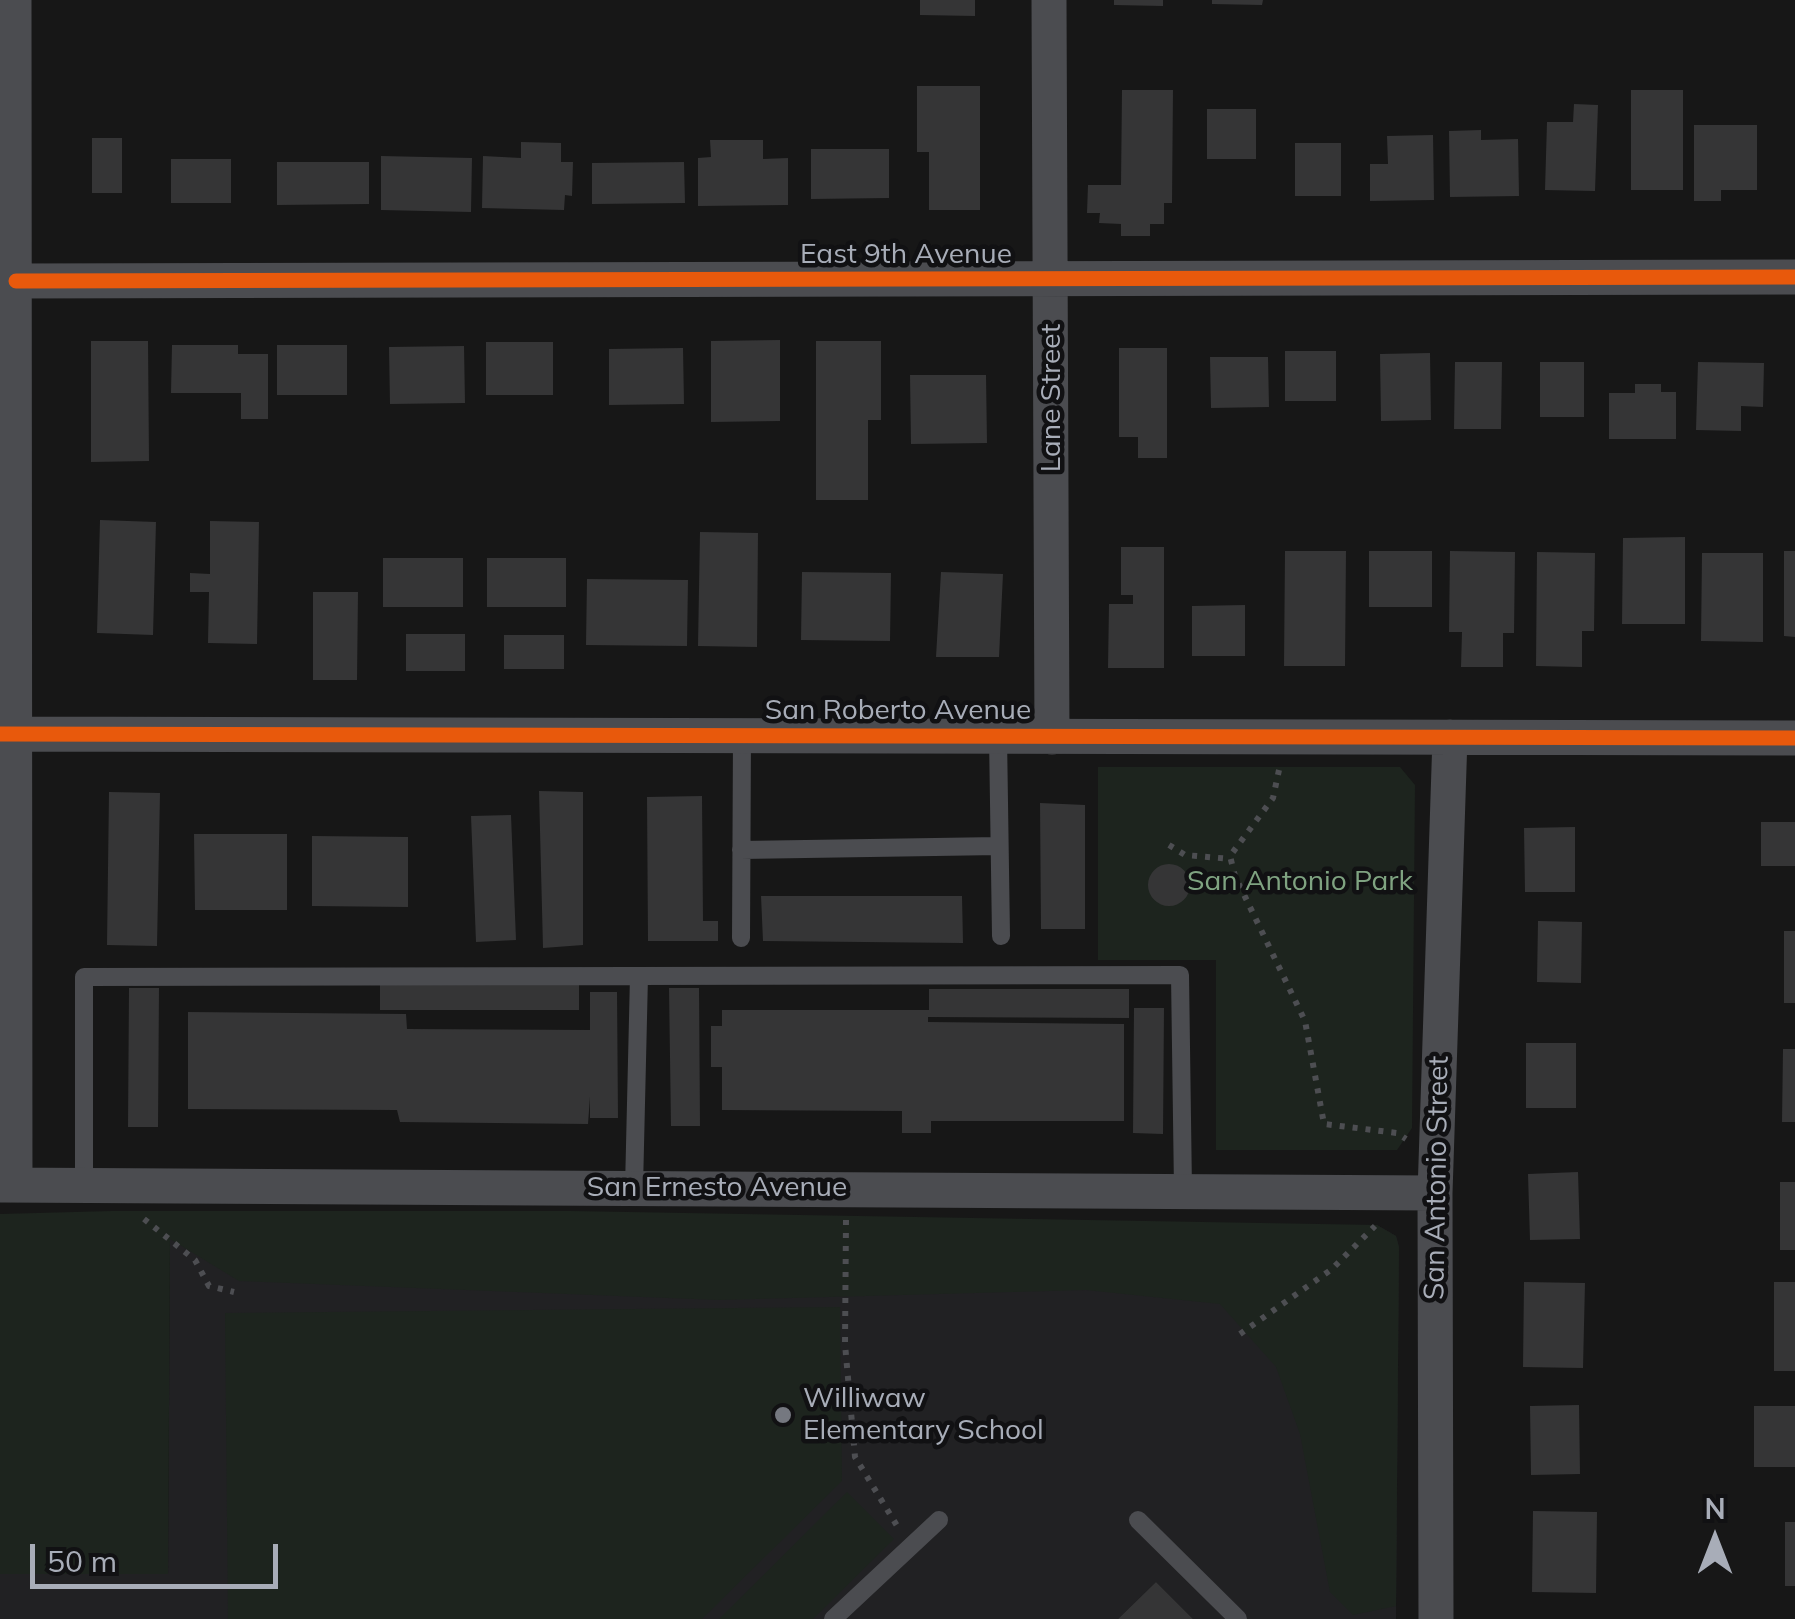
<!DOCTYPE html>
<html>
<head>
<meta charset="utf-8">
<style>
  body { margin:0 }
  #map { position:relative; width:1795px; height:1619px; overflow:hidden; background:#171717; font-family:Mulish,sans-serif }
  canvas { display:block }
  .north { position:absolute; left:1665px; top:1489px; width:100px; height:100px; -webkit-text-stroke:8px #111113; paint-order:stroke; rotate:0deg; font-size:28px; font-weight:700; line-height:40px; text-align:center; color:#a8adb8 }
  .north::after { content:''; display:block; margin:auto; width:35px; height:45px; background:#a8adb8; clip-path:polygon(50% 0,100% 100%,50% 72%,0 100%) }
  .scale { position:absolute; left:30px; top:1544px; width:248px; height:45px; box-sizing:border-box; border:5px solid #a8adb8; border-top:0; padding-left:12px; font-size:30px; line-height:35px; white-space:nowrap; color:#a8adb8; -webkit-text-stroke:8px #111113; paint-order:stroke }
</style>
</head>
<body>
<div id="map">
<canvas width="1795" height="1619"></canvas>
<div class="north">N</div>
<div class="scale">50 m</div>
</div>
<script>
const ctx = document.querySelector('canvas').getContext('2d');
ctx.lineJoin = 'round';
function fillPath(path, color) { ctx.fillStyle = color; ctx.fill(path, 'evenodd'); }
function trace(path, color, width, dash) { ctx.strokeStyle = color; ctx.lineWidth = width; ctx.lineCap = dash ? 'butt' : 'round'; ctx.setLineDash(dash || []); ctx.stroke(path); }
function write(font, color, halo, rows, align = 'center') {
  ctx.font = font + ' Mulish,sans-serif'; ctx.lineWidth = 9; ctx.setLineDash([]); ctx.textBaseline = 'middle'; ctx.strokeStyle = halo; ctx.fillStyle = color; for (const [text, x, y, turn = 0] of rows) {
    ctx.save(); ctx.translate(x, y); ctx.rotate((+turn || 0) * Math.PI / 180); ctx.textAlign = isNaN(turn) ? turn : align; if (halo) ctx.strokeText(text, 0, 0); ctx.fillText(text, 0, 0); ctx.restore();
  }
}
fillPath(new Path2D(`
  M1377,1225L1396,1236L1399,1247L1396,1619H1193L1156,1582L1118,1619H0V1574L168,1573L170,1238Z`), '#212123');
fillPath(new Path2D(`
  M1098,767H1400L1415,785L1412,1128L1397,1150H1216V960H1098Z
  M111,1211H571L1377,1225L1396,1236L1399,1247L1396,1606L1353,1615L1330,1592L1300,1434L1276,1367L1220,1304L1086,1290L719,1300L239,1281L170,1239L168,1574H0V1214Z
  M840,1307L842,1481L702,1619H228L225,1313Z
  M847,1492L894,1539L813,1619H719Z`), '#1d241e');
fillPath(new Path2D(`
  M920,0H975V16L920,15Z
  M1114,0H1163V6L1114,5Z
  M1212,0H1263L1262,5L1212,4Z
  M917,86H980V210H929V152H917Z
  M1122,90H1173L1172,203H1164V224H1150V236H1121V224L1099,223L1100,213H1087L1088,185H1121Z
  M1631,90H1683V190H1631Z
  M1574,104L1598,105L1595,191L1545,190L1547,122H1573Z
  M1207,109H1256V159H1207Z
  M1694,125H1757V190H1721V201H1694Z
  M1481,130V140L1518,139L1519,196L1450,197L1449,131Z
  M1433,135L1434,200L1370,201V164H1388L1387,136Z
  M92,138H122V193H92Z
  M710,140H763V159L788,158V205L698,206V158L711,157Z
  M521,142L561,143V162H573L572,196L565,195L564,210L482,208L483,156L521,158Z
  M1295,143H1341V196H1295Z
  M811,149H889V198L811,199Z
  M381,156L472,158L471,212L381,210Z
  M171,159H231V203H171Z
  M277,162H369V204L277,205Z
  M684,162L685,203L592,204V163Z
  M780,340V421L711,422V341Z
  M91,341H148L149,461L91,462Z
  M816,341H881V420H868V500H816Z
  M486,342H553V395H486Z
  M172,345H238V354H268V419H241V393H171Z
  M277,345H347V395H277Z
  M464,346L465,403L390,404L389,347Z
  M683,348L684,404L609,405V349Z
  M1119,348H1167V458H1138V437H1119Z
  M1285,351H1336V401H1285Z
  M1430,353L1431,420L1381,421L1380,354Z
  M1210,357H1268L1269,407L1211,408Z
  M1455,362H1502L1501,429H1454Z
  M1540,362H1584V417H1540Z
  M1698,362L1764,363L1763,407L1741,406V431L1696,430Z
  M910,375H986L987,443L911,444Z
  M1635,384H1661V392H1676V439H1609V393H1635Z
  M100,520L156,522L153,635L97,633Z
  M210,521L259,522L257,644L208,643L209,592H190V573L210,574Z
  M700,532L758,533L757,647L698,646Z
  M1685,537V624H1622L1623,538Z
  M1121,547H1164V668H1108L1109,604H1133V595H1121Z
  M1285,551H1346L1345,666H1284Z
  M1369,551H1432V607H1369Z
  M1450,551L1515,552L1514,633H1503V667H1461L1462,632H1449Z
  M1784,551H1795V637L1784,636Z
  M1537,552L1595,553L1594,631H1582V667L1536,666Z
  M1702,553H1763V642L1701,641Z
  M383,558H463V607H383Z
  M487,558H566V607H487Z
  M802,572L891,573L890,641L801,640Z
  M941,572L1003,574L999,657H936Z
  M587,579L688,580L687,646L586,645Z
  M313,592H358L357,680H313Z
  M1245,605V656H1192V606Z
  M406,634H465V671H406Z
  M504,635H564V669H504Z
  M539,791L583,792V945L543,948Z
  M109,792L160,793L157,946L107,945Z
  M702,796L703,921H718V941H648L647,797Z
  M1040,803L1085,805V929H1041Z
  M511,815L516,940L476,942L471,816Z
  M1761,822H1795V866H1761Z
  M1575,827V892H1525L1524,828Z
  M194,834H287V910H195Z
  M312,836L408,837V907L312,906Z
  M1148 885a21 21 0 1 1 42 0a21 21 0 1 1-42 0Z
  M761,896H962L963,943L763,941Z
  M1538,921L1582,922L1581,983L1537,982Z
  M1784,931H1795V1003H1784Z
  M380,982H579V1010H380Z
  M129,988H159L158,1127H128Z
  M669,988H699L700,1126H671Z
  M929,989H1129V1018L928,1017V1022L1124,1024V1121H931V1133H902V1111L722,1110V1067H711V1026H722V1010H929Z
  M590,992H617L618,1118H590V1097L588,1124L400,1122L397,1110L188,1109V1012L406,1014L407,1029L590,1030Z
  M1134,1008H1164L1163,1134L1133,1133Z
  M1526,1043H1576V1108H1526Z
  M1783,1049H1795V1122H1782Z
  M1578,1172L1580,1239L1530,1240L1528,1174Z
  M1780,1182H1795V1250H1780Z
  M1524,1282L1585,1283L1583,1368L1523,1367Z
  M1774,1282H1795V1371H1774Z
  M1579,1405L1580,1474L1531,1475L1530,1406Z
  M1754,1406H1795V1467H1754Z
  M1533,1511L1597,1512L1596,1593L1532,1592Z
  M1785,1522H1795V1586H1785Z
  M1156,1582L1193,1619H1118Z`), '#353536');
trace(new Path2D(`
  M1279,770L1273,798L1230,856L1235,876L1305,1021L1324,1124L1397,1133L1406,1139
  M1169,845L1185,855L1231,859
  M144,1219L195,1260L209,1286L234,1292
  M846,1220L845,1344L855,1457L899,1529
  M1240,1334L1332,1269L1375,1226`), '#4d4e52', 6, [5, 8]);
trace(new Path2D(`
  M998,736L1001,936
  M741,850L999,846
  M741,938L742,735
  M84,1186V977L1180,975L1183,1190
  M634,1188L639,976
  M1138,1520L1238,1619
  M833,1619L939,1520`), '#4b4c50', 18);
trace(new Path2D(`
  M14,0L15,1185
  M1049,0L1052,737
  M16,281L1795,277
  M0,734L1795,738
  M0,1185L1435,1193
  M1436,1619L1435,1193L1450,737`), '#4b4c50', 35);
trace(new Path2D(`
  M16,281L1795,277
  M0,734L1795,738`), '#e8590c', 15);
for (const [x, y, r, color] of [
  [783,1415,10,"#757880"]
]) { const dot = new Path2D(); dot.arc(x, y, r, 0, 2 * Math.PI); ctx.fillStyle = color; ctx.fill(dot); trace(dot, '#111113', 4); }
write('28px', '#a8adb8', '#111113', [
  ["East 9th Avenue",906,255],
  ["Lane Street",1052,398,-90],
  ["San Roberto Avenue",898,711],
  ["San Antonio Street",1437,1178,-89],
  ["San Ernesto Avenue",717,1188]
]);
write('28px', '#7fa381', '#111113', [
  ["San Antonio Park",1300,882]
]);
write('28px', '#a8adb8', '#111113', [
  ["Williwaw",803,1399],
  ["Elementary School",803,1431]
], 'left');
</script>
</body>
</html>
